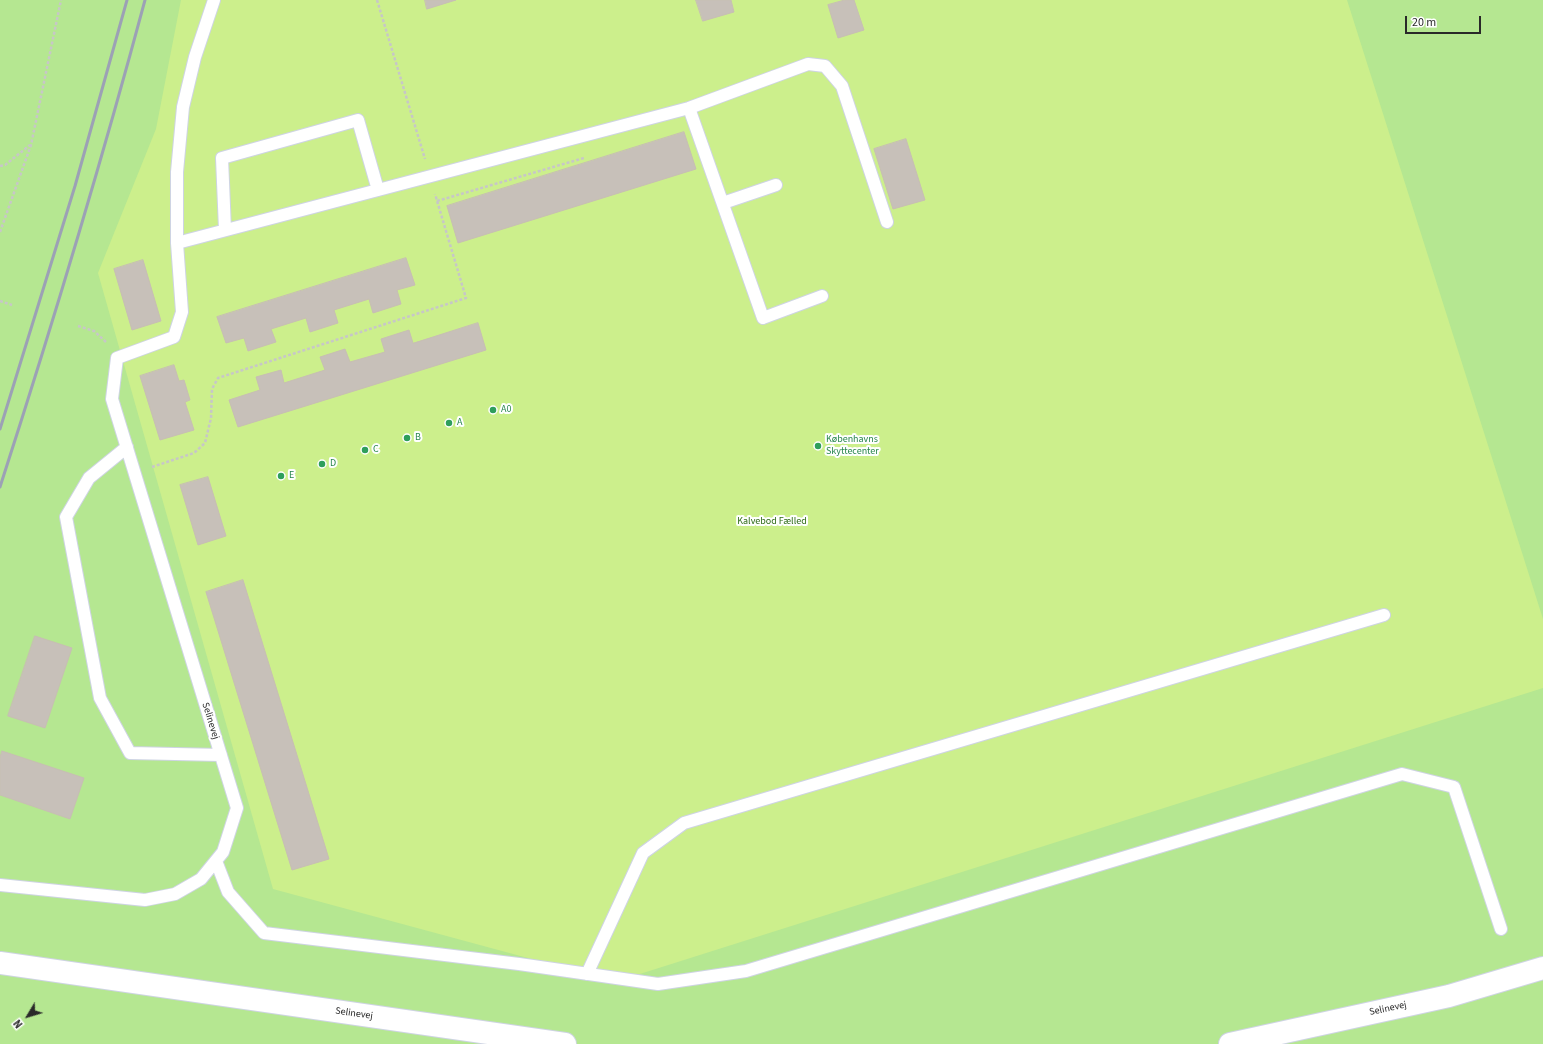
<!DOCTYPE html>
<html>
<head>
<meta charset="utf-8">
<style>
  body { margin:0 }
  #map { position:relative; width:1543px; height:1044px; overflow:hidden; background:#ece3d9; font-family:"Source Sans 3",sans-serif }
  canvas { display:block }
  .north { position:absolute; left:8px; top:996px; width:40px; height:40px; -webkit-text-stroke:3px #fff; paint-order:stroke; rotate:232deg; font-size:11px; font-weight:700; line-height:16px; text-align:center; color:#292929 }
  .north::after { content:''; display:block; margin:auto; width:14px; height:18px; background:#292929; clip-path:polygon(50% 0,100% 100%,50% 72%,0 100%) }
  .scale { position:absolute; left:1405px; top:16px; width:76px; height:18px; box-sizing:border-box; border:2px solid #292929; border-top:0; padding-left:5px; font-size:12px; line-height:14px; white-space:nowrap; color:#292929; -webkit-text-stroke:3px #fff; paint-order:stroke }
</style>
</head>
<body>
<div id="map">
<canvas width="1543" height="1044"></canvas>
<div class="north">N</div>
<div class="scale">20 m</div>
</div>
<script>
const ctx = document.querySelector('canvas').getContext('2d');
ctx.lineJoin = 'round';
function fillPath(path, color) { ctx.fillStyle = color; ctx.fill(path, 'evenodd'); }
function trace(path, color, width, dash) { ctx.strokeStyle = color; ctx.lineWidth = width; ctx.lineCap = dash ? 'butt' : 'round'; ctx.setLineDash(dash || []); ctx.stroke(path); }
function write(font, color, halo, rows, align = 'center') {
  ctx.font = font + ' "Source Sans 3",sans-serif'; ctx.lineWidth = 4; ctx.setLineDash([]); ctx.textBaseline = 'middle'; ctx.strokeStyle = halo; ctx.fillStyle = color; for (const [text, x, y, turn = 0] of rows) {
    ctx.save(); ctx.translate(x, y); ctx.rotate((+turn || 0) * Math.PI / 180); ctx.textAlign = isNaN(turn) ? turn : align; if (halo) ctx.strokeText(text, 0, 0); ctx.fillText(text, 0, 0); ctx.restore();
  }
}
fillPath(new Path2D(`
  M0,0H1543V1044H0Z`), '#b5e791');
fillPath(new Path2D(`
  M181,0H1347L1543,619V688L624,979L587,974L273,889L98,273L156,129Z`), '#ccef8c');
const building = new Path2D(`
  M425,0H456L427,9Z
  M696,0H731L734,12L703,21Z
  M845,0H854L864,30L838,38L828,5Z
  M684,132L696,169L458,243L447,206Z
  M906,139L925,200L893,209L874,149Z
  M406,258L415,285L397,290L401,304L373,313L369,299L334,310L338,323L310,332L306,318L271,329L276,342L248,351L244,338L226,343L217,317Z
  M143,260L161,321L132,330L114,269Z
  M478,323L486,350L238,427L229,400L260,390L256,377L281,370L284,383L325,370L320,357L345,349L350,362L385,352L381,339L409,330L413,343Z
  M174,365L179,381L184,380L190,400L185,402L194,430L160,440L140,376Z
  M208,477L226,536L198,545L180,485Z
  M243,580L329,859L292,870L206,592Z
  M35,636L72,648L45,728L8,716Z
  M2,751L84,778L70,819L0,795V758Z`);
fillPath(building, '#c7c0b9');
trace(building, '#c7bfb3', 1);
const service = new Path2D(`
  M689,108L763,318L822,296
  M723,203L776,185
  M225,230L222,158L358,120L378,190
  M177,243L689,108L808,64L825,66L842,86L887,222
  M127,447L89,478L66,517L100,698L130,753L221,755
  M216,861L228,892L264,933L519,964L658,984L746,971L1402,774L1454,787L1501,929
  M0,885L145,900L175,894L201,879L223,852L237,808L112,399L117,358L174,337L182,312L177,243V172L183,107L195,57L214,0
  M587,974L643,853L684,823L1384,615`);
const minor = new Path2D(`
  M0,963L565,1044
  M1230,1044L1449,996L1543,968`);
trace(service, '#ced4e3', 14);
trace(minor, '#ced4e3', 24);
trace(new Path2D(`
  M377,0L425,159
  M0,166L5,165L30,145
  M437,201L584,158
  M0,232L31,145L61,0
  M0,301L12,305
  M78,326L94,331L106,342
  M152,467L194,453L205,443L211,418L212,389L218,378L466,298L435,194`), '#c7c7c7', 2.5, [3, 2]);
trace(service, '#fff', 12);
trace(minor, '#fff', 22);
trace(new Path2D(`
  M0,429L75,186L127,0
  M0,487C52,326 101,164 145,0`), '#9ca1b5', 3);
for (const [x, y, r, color] of [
  [493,410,4,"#2e9e5b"],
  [449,423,4,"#2e9e5b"],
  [407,438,4,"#2e9e5b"],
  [818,446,4,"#2e9e5b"],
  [365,450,4,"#2e9e5b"],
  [322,464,4,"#2e9e5b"],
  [281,476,4,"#2e9e5b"]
]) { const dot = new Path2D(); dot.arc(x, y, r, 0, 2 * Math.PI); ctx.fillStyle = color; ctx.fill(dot); trace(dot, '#fff', 1.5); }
write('10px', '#27864d', '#fff', [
  ["A0",501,410],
  ["A",457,423],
  ["B",415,438],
  ["Københavns",826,440],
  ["Skyttecenter",826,452],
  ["C",373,450],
  ["D",330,464],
  ["E",289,476]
], 'left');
write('10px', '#2c6a15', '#fff', [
  ["Kalvebod Fælled",772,522]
]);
write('10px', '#292929', '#fff', [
  ["Selinevej",210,721,73],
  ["Selinevej",1388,1009,-12],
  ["Selinevej",354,1014,8]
]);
</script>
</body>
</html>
